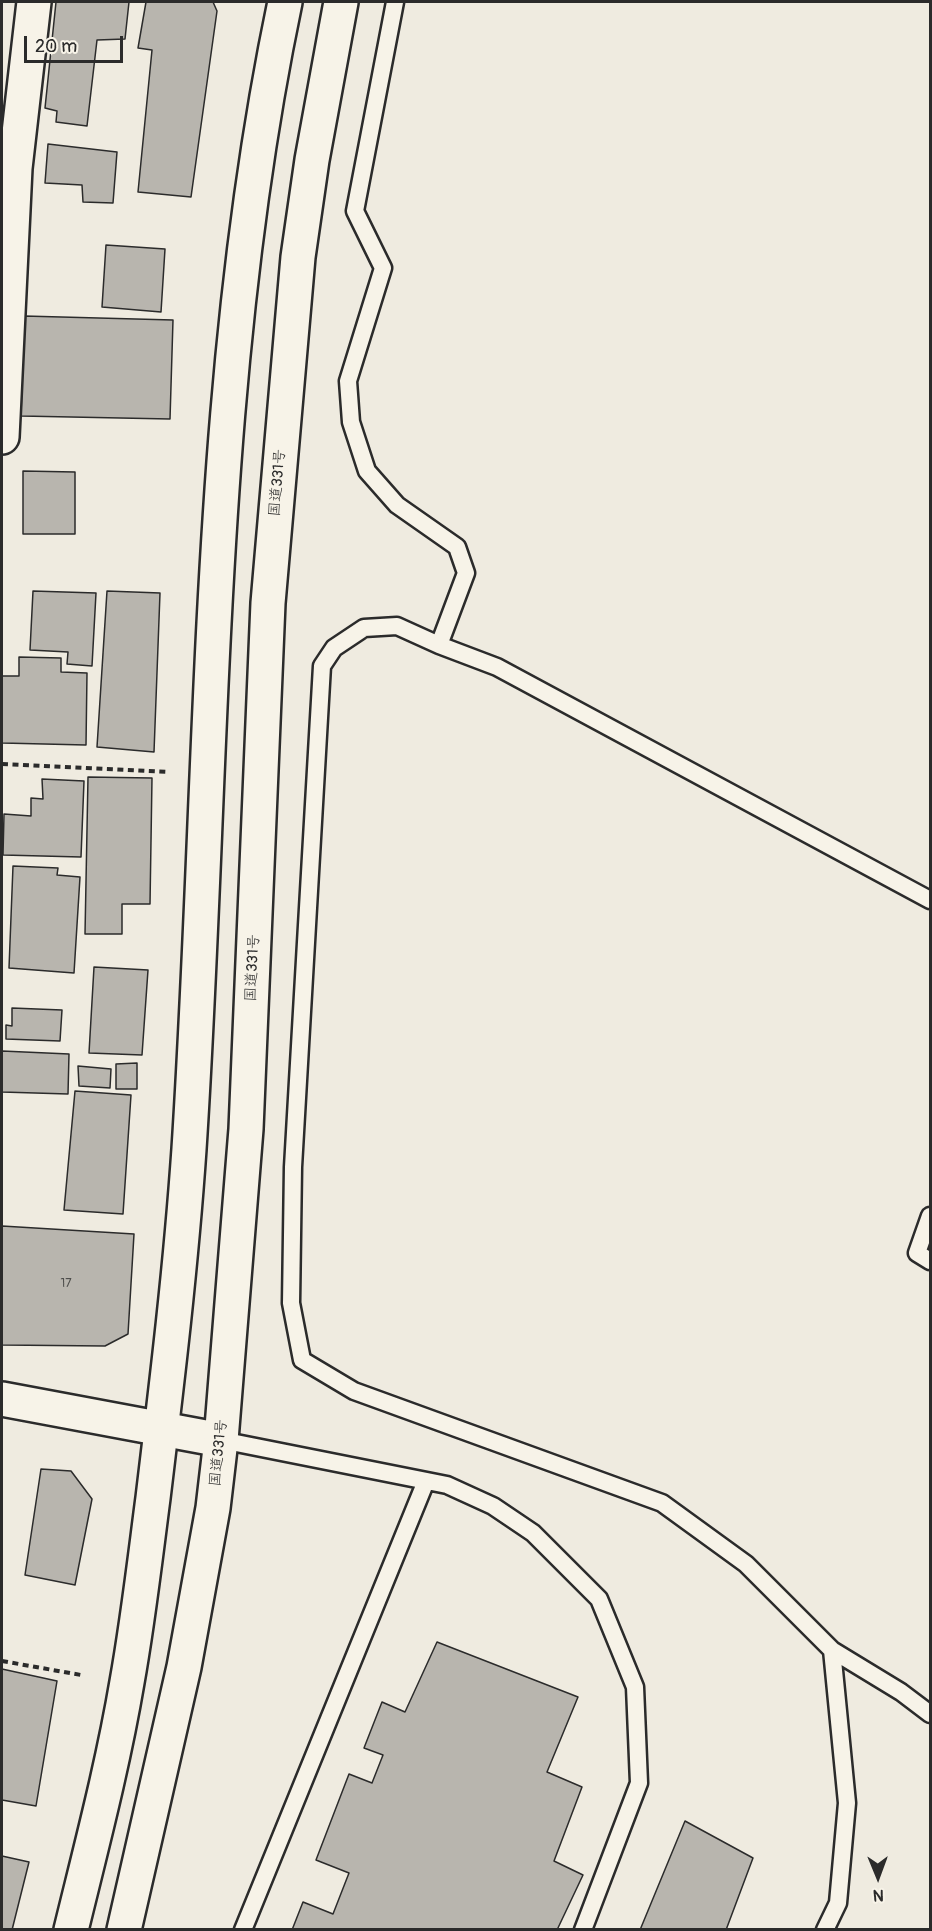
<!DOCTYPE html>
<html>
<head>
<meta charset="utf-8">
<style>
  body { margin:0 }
  #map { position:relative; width:932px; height:1931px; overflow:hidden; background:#efebe0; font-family:Pangolin,sans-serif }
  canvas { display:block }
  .frame { position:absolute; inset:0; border:3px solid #2b2b2b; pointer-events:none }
  .north { position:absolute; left:848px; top:1847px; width:60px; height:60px; -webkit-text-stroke:4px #f7f3e8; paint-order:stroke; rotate:179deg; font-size:16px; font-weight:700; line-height:24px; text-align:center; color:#2b2b2b }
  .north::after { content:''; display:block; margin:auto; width:21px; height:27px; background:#2b2b2b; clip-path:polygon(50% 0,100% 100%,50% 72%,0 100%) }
  .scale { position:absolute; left:24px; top:36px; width:99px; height:27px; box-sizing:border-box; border:3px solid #2b2b2b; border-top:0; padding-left:8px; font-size:18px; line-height:21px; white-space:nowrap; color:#2b2b2b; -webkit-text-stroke:4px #f7f3e8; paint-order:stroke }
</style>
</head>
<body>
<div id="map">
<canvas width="932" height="1931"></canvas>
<div class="frame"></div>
<div class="north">N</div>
<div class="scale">20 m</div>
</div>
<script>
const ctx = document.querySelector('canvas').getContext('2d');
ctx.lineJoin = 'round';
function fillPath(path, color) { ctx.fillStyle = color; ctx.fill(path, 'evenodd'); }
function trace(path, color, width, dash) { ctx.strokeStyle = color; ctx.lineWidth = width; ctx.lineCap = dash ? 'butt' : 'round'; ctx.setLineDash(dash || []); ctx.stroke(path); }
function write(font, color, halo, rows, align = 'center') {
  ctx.font = font + ' Pangolin,"Klee One",sans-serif'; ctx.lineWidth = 4.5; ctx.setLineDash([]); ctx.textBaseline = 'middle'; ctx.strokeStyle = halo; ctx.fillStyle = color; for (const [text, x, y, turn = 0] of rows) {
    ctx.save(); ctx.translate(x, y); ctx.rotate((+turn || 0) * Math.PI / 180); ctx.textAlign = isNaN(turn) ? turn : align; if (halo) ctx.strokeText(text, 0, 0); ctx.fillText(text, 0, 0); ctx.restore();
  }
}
const building = new Path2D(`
  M56,2H129L125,39L97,40L87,126L56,122L57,111L45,108Z
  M146,2H213L217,11L191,197L138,192L152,50L138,48Z
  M48,144L117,152L113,203L83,202L82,185L45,183Z
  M106,245L165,249L161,312L102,307Z
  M24,316L173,320L170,419L21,416Z
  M23,471L75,472V534H23Z
  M33,591L96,593L92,666L67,664L68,652L30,650Z
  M107,591L160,593L154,752L97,747Z
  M19,657L61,658V672L87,673L86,745L2,743V676H19Z
  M88,777L152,778L150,904H122V934H85Z
  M42,779L84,781L81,857L3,855L4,814L31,816V798L43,799Z
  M13,866L58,868L57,875L80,877L74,973L9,968Z
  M94,967L148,970L142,1055L89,1053Z
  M12,1008L62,1010L60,1041L6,1039V1025L12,1026Z
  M2,1051L69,1054L68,1094L2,1092Z
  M137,1063V1089H116V1064Z
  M78,1066L111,1069L110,1088L79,1086Z
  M75,1091L131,1095L123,1214L64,1210Z
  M2,1226L134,1234L128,1334L105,1346L2,1345Z
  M41,1469L71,1471L92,1499L75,1585L25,1575Z
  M437,1642L578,1697L547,1772L582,1787L554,1861L583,1875L557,1930H292L303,1902L333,1914L349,1873L316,1860L349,1774L372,1783L383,1755L364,1748L382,1702L405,1712Z
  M2,1669L57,1681L36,1806L2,1800Z
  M685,1821L753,1858L726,1930H640Z
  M2,1856L29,1862L12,1930H2Z`);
fillPath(building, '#b8b5ae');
trace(building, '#2b2b2b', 1.5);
const service = new Path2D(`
  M395,2L355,211L383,268L348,381L351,422L367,471L397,505L457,547L466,573L439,645
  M930,900L497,667L439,645L397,626L364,628L334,648L322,666L293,1167L291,1303L302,1360L354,1391L662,1503L746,1564L832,1650L901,1692L930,1714
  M930,1216L917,1253L930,1261
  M221,1440L447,1485L493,1506L533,1533L599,1599L635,1687L639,1783L583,1930
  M243,1930L426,1481
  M825,1930L838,1903L847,1803L832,1650`);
const minor = new Path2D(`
  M2,437L15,168L34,2`);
const tertiary = new Path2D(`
  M2,1399L221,1440`);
const trunk = new Path2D(`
  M71,1930C91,1848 113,1765 127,1682C138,1621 145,1559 153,1498C167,1382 181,1266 189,1149C214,766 206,378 285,2
  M124,1930L184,1667L213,1508L221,1440L246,1129L268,603L298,257L312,160L341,2`);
trace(service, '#2b2b2b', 21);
trace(minor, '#2b2b2b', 38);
trace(tertiary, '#2b2b2b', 38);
trace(trunk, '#2b2b2b', 38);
trace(new Path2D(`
  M2,764L168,772
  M2,1661L81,1675`), '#2b2b2b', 4, [6, 4.5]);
trace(service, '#f7f3e8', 16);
trace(minor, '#f7f3e8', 33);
trace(tertiary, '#f7f3e8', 33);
trace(trunk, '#f7f3e8', 33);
write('12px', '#4e4e4c', null, [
  ["17",66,1284]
]);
write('15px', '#2b2b2b', '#f7f3e8', [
  ["国道331号",278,483,-85],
  ["国道331号",253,968,-87],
  ["国道331号",219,1453,-84]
]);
</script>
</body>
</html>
